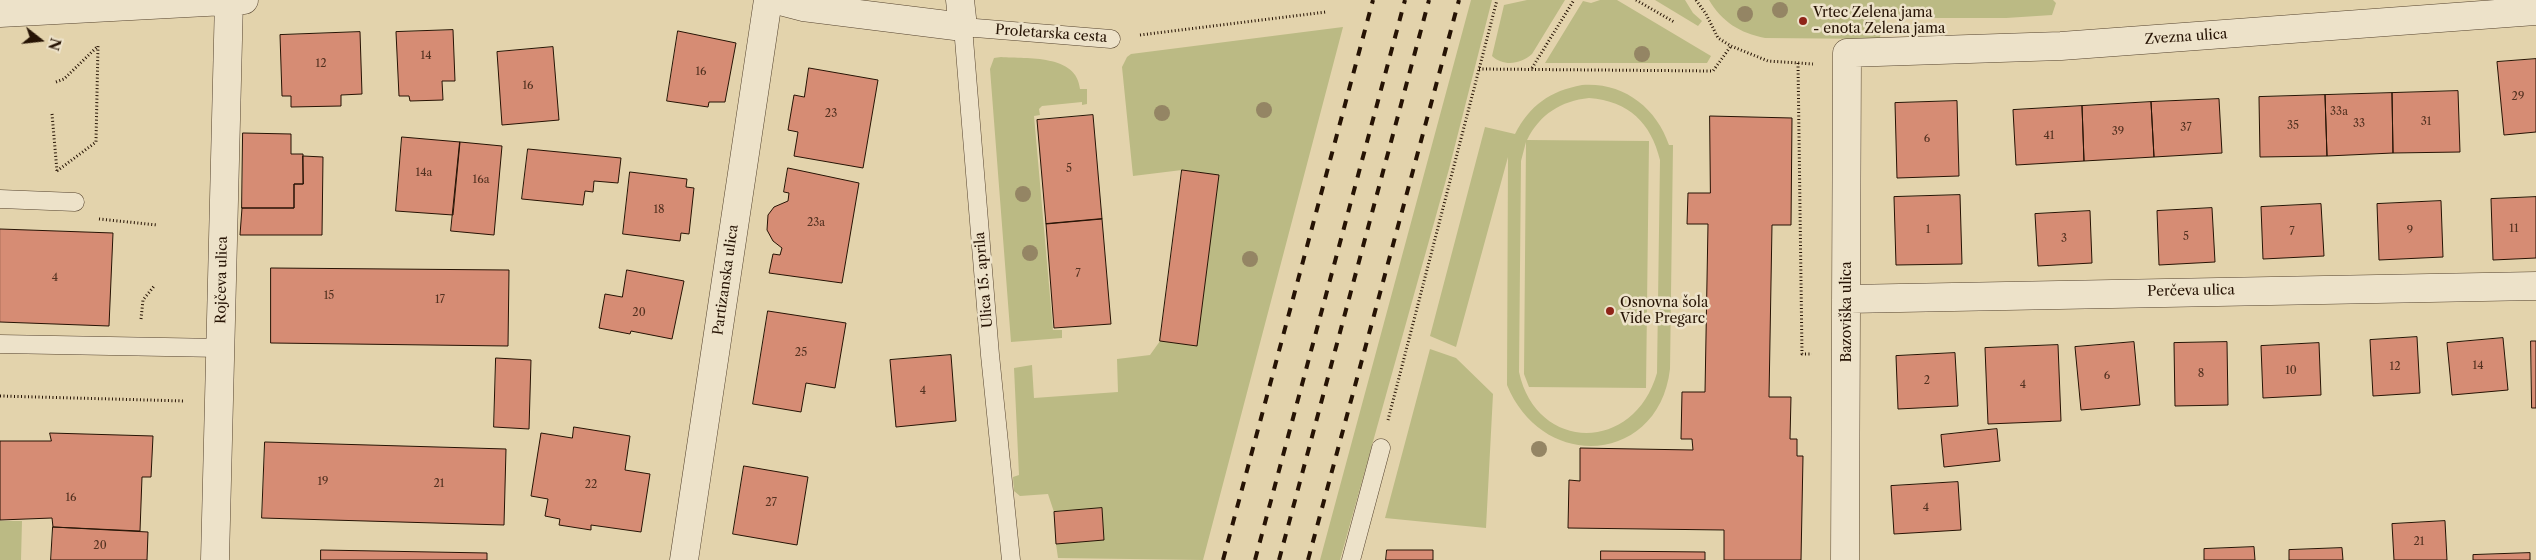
<!DOCTYPE html>
<html>
<head>
<meta charset="utf-8">
<style>
  body { margin:0 }
  #map { position:relative; width:2536px; height:560px; overflow:hidden; background:#e3d3ac; font-family:"Libre Caslon Text",serif }
  canvas { display:block }
  .north { position:absolute; left:15px; top:15px; width:50px; height:50px; -webkit-text-stroke:4px #ede2c9; paint-order:stroke; rotate:106deg; font-size:14px; font-weight:700; line-height:20px; text-align:center; color:#261304 }
  .north::after { content:''; display:block; margin:auto; width:18px; height:22px; background:#261304; clip-path:polygon(50% 0,100% 100%,50% 72%,0 100%) }
</style>
</head>
<body>
<div id="map">
<canvas width="2536" height="560"></canvas>
<div class="north">N</div>
</div>
<script>
const ctx = document.querySelector('canvas').getContext('2d');
ctx.lineJoin = 'round';
function fillPath(path, color) { ctx.fillStyle = color; ctx.fill(path, 'evenodd'); }
function trace(path, color, width, dash) { ctx.strokeStyle = color; ctx.lineWidth = width; ctx.lineCap = dash ? 'butt' : 'round'; ctx.setLineDash(dash || []); ctx.stroke(path); }
function write(font, color, halo, rows, align = 'center') {
  ctx.font = font + ' "Libre Caslon Text",serif'; ctx.lineWidth = 5; ctx.setLineDash([]); ctx.textBaseline = 'middle'; ctx.strokeStyle = halo; ctx.fillStyle = color; for (const [text, x, y, turn = 0] of rows) {
    ctx.save(); ctx.translate(x, y); ctx.rotate((+turn || 0) * Math.PI / 180); ctx.textAlign = isNaN(turn) ? turn : align; if (halo) ctx.strokeText(text, 0, 0); ctx.fillText(text, 0, 0); ctx.restore();
  }
}
fillPath(new Path2D(`
  M1471,0H1492L1449,169L1340,560H1320Z
  M1527,0H1565L1532,54C1521,64 1504,67 1492,56L1504,5Z
  M1600,0H1617L1711,56L1707,63H1545L1583,1L1591,3Z
  M1655,0H1685L1693,13L1702,21L1698,26Z
  M1709,0H2053L2056,3L2052,15L2006,18H1881L1880,39L1765,38C1740,33 1722,22 1709,0Z
  M1343,27L1203,560L1058,558L1056,544L1104,540L1102,508L1054,512L1048,494L1020,496L1014,491L1013,477L1019,475L1014,368L1032,365L1034,398L1118,392L1117,359L1150,355L1160,341L1197,345L1219,175L1182,170L1133,176L1122,67L1127,57L1131,54Z
  M1001,57C1027,59 1077,54 1080,89H1087V104L1082,105V102L1042,106L1039,109L1040,115L1034,116L1053,330H1062V338L1011,342L990,69L994,58Z
  M1582,85C1623,82 1656,107 1669,145H1673L1670,369C1659,464 1543,473 1507,385L1508,157L1456,347L1430,336L1485,127L1515,134C1530,105 1550,91 1582,85ZM1589,98C1629,101 1651,123 1660,160L1657,373C1634,454 1536,452 1519,372L1521,161L1526,142L1524,374L1529,387L1646,388L1649,141L1527,140C1540,114 1561,101 1589,98Z
  M1430,349L1456,358L1493,394L1486,528L1385,518Z
  M0,521H22L21,560H0Z`), '#bbba84');
const building = new Path2D(`
  M453,30L455,81H442L443,100L410,101L409,96H399L396,32Z
  M678,31L736,43L725,102H709L708,107L667,101Z
  M360,32L362,94L341,95V106L291,107V96H282L280,35Z
  M553,47L559,120L502,125L497,52Z
  M2536,59V132L2504,135L2497,62Z
  M809,68L878,80L863,168L794,156L798,132L788,130L794,95L804,97Z
  M2458,91L2460,152L2393,153L2392,93Z
  M2392,93L2393,153L2327,156L2325,95Z
  M2325,95L2327,156L2260,157L2259,97Z
  M2219,99L2222,153L2154,157L2151,102Z
  M1957,101L1959,176L1897,178L1895,103Z
  M2151,102L2154,157L2084,161L2082,106Z
  M2082,106L2084,161L2016,165L2013,110Z
  M1093,115L1102,219L1046,224L1037,120Z
  M1710,116L1792,118L1791,225H1772L1769,397H1791L1790,439H1797V456H1803L1801,560H1724V530L1568,528L1569,480L1580,481V448L1693,450L1692,439H1681L1682,392H1705L1708,224H1687L1688,193H1710Z
  M243,133L291,134V154H303V184H294V208H242Z
  M402,137L460,142L453,215L396,211Z
  M460,142L502,146L494,235L451,231Z
  M528,149L621,158L618,183L594,181L593,192L585,191L583,205L522,199Z
  M303,156L323,157L322,235H240L242,208H294V184H303Z
  M788,168L859,183L842,283L769,273L773,254L780,255L782,248L773,241L767,230L768,215L774,207L788,201L789,193L784,192Z
  M1182,170L1219,175L1197,346L1160,341Z
  M630,172L687,179L686,187L694,188L689,234L681,233L680,241L623,234Z
  M1960,195L1962,264L1896,265L1894,197Z
  M2536,197V258L2493,260L2491,199Z
  M2441,201L2443,257L2379,260L2377,204Z
  M2321,204L2324,256L2263,259L2261,207Z
  M2212,208L2215,262L2159,265L2157,211Z
  M2090,211L2092,263L2038,266L2035,214Z
  M1102,219L1111,324L1054,328L1046,224Z
  M0,229L113,233L109,326L0,322Z
  M271,268L509,270L508,346L271,343Z
  M627,270L684,281L672,339L631,331L630,334L599,328L605,294L622,297Z
  M768,311L846,323L835,388L806,383L801,412L753,404Z
  M2417,337L2420,393L2373,396L2370,340Z
  M2503,338L2508,390L2452,395L2447,343Z
  M2531,341H2536V408H2532Z
  M2134,342L2140,405L2081,410L2075,347Z
  M2227,342L2228,405L2175,406L2174,343Z
  M2319,343L2321,395L2263,398L2261,346Z
  M2058,345L2061,421L1988,424L1985,348Z
  M1955,353L1958,406L1898,409L1896,356Z
  M951,355L956,421L896,427L890,360Z
  M496,358L531,360L529,429L494,427Z
  M574,427L630,436L625,470L650,474L641,532L591,525V530L559,525L560,519L545,516L548,499L531,496L541,433L572,438Z
  M1997,429L2000,461L1944,467L1941,435Z
  M50,433L153,436L151,477H142L140,531L53,527L52,518L0,520V441H51Z
  M265,442L506,449L504,525L262,518Z
  M744,466L808,477L797,545L733,534Z
  M1958,482L1961,530L1894,534L1891,486Z
  M1102,508L1104,540L1056,544L1054,512Z
  M2445,521L2447,560H2394L2392,524Z
  M53,527L148,532L147,560H51Z
  M2254,547L2255,560H2204V549Z
  M2342,548L2343,560H2289V550Z
  M321,550L487,553V560H321Z
  M1387,550H1433V560H1386Z
  M1601,551L1705,552V560H1601Z
  M2530,553V560H2473V555Z`);
fillPath(building, '#d68c74');
trace(building, '#261304', 1);
const service = new Path2D(`
  M0,199L75,202
  M0,344L220,348
  M1011,560L990,355L963,27L1111,39
  M1351,560L1381,448`);
const minor = new Path2D(`
  M776,0L803,7L963,27L960,0
  M0,13L244,0
  M1847,299L2536,286
  M215,560L229,0
  M1845,560L1847,53L2061,46L2536,11`);
const tertiary = new Path2D(`
  M684,560L768,0`);
trace(service, '#55432e', 19);
trace(minor, '#55432e', 29);
trace(tertiary, '#55432e', 29);
trace(new Path2D(`
  M1636,0L1674,22
  M1696,0L1706,14L1718,38L1731,46L1768,61L1813,64
  M1140,35L1326,12
  M1798,63L1802,354H1812
  M1532,68L1574,0
  M1479,69L1713,71L1731,46
  M56,82L64,79L98,46
  M52,114L57,171
  M57,171L96,142L98,46
  M99,219L157,225
  M141,319L143,300L155,285
  M0,396L185,401
  M1388,420L1497,0`), '#261304', 3, [1, 2.5]);
trace(service, '#ede2c9', 18);
trace(minor, '#ede2c9', 28);
trace(tertiary, '#ede2c9', 28);
trace(new Path2D(`
  M1223,560L1373,0
  M1255,560L1405,0
  M1279,560L1429,0
  M1308,560L1459,0`), '#261304', 4, [9, 9]);
ctx.fillStyle = '#948564';
for (const [x, y] of [
  [1780,10],
  [1745,14],
  [1642,54],
  [1264,110],
  [1162,113],
  [1023,194],
  [1030,253],
  [1250,259],
  [1539,449]
]) { ctx.beginPath(); ctx.arc(x, y, 8, 0, 2 * Math.PI); ctx.fill(); }
for (const [x, y, r, color] of [
  [1803,21,5,"#8f2418"],
  [1610,311,5,"#8f2418"]
]) { const dot = new Path2D(); dot.arc(x, y, r, 0, 2 * Math.PI); ctx.fillStyle = color; ctx.fill(dot); trace(dot, '#ede2c9', 2); }
write('11px', '#523120', null, [
  ["14",426,56],
  ["12",321,64],
  ["16",701,72],
  ["16",528,86],
  ["29",2518,97],
  ["33a",2339,112],
  ["23",831,114],
  ["31",2426,122],
  ["33",2359,124],
  ["35",2293,126],
  ["37",2186,128],
  ["39",2118,132],
  ["41",2049,136],
  ["6",1927,139],
  ["5",1069,169],
  ["14a",424,173],
  ["16a",481,180],
  ["18",659,210],
  ["23a",816,223],
  ["11",2514,229],
  ["1",1928,230],
  ["9",2410,231],
  ["7",2292,232],
  ["5",2186,237],
  ["3",2064,239],
  ["7",1078,274],
  ["4",55,278],
  ["15",329,296],
  ["17",440,300],
  ["20",639,313],
  ["25",801,353],
  ["14",2478,366],
  ["12",2395,367],
  ["10",2291,371],
  ["8",2201,374],
  ["6",2107,376],
  ["2",1927,381],
  ["4",2023,385],
  ["4",923,391],
  ["19",323,482],
  ["21",439,484],
  ["22",591,485],
  ["16",71,498],
  ["27",771,503],
  ["4",1926,508],
  ["21",2419,542],
  ["20",100,546]
]);
write('14px', '#261304', '#ede2c9', [
  ["Vrtec Zelena jama",1813,13],
  ["- enota Zelena jama",1813,29],
  ["Osnovna šola",1620,303],
  ["Vide Pregarc",1620,319]
], 'left');
write('14px', '#261304', '#ede2c9', [
  ["Proletarska cesta",1051,34,4],
  ["Zvezna ulica",2186,37,-4],
  ["Rojčeva ulica",222,280,-89],
  ["Partizanska ulica",726,280,-82],
  ["Ulica 15. aprila",984,280,-95],
  ["Perčeva ulica",2191,291,-1],
  ["Bazoviška ulica",1847,312,-90]
]);
</script>
</body>
</html>
